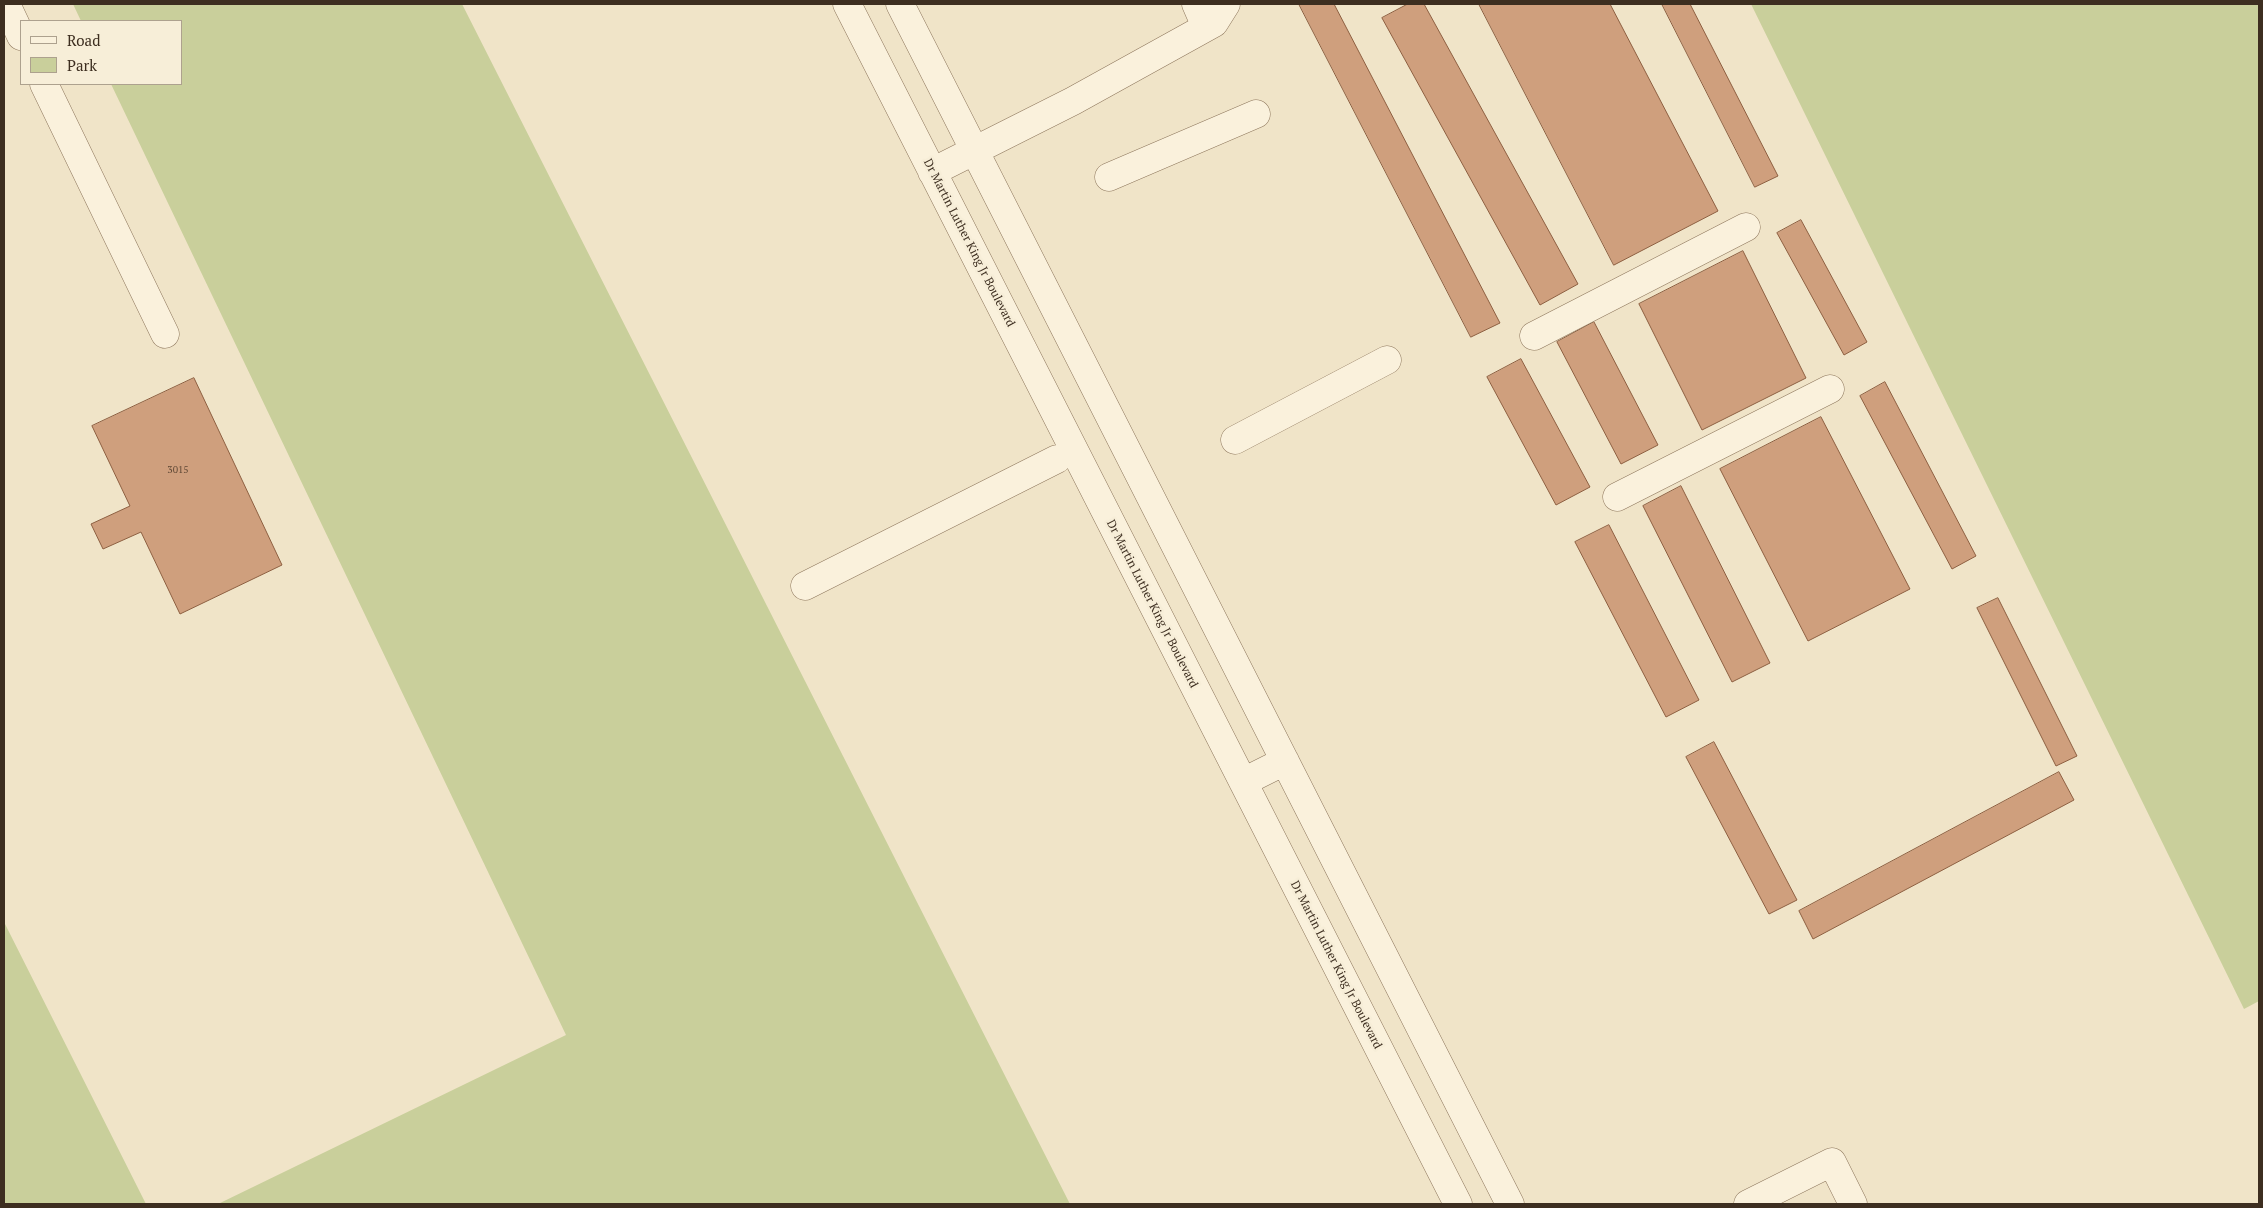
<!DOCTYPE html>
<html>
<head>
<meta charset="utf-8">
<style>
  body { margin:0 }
  #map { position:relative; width:2263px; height:1208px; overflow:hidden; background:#f0e4c8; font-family:"PT Serif",serif }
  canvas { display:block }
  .frame { position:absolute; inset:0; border:5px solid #3d2e20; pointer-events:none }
  .legend { position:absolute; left:20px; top:20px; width:162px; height:65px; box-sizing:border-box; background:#f7eed8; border:1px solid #ada18e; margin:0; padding:6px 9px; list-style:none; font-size:15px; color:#3d2e20 }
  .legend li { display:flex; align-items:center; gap:10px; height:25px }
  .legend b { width:25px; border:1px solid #ada18e }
</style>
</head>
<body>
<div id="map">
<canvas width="2263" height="1208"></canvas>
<div class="frame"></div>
<ul class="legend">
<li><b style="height:6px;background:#faf1dc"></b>Road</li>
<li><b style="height:14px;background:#c9cf9b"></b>Park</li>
</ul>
</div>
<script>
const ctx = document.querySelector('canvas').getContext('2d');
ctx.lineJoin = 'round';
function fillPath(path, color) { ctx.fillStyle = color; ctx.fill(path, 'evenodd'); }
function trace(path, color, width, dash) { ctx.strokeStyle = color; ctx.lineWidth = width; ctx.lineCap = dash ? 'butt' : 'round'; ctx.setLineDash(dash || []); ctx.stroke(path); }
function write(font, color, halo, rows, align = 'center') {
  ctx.font = font + ' "PT Serif",serif'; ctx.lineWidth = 5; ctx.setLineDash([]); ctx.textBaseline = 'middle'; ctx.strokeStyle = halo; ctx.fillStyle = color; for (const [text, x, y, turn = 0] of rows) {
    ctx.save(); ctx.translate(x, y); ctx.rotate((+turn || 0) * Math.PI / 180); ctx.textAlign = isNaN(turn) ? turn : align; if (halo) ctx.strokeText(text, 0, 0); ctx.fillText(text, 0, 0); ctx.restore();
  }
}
fillPath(new Path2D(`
  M73,4H462L1070,1204H218L566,1035L111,84H181V21H81Z
  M1751,4H2259V1001L2244,1009Z
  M4,922L146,1204H4Z`), '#c9cf9b');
const building = new Path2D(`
  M1299,4H1334L1500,323L1471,337Z
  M1408,4H1424L1578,284L1540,305L1382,18Z
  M1479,4H1610L1718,211L1614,265Z
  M1662,4H1690L1778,176L1755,187Z
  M1801,220L1867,342L1844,355L1777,233Z
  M1743,251L1806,378L1702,430L1639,304Z
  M1594,322L1658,445L1621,464L1557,342Z
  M1521,359L1590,487L1556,505L1487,377Z
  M194,378L282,565L180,614L141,532L103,549L91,524L130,506L92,426Z
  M1885,382L1976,556L1952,569L1860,396Z
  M1821,417L1910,589L1808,641L1720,469Z
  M1681,486L1770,663L1732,682L1643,506Z
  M1609,525L1699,700L1666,717L1575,542Z
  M1998,598L2077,756L2056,766L1977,608Z
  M1714,742L1797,900L1769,914L1686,757Z
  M2059,772L2074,800L1813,939L1799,911Z`);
fillPath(building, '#cf9f7d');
trace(building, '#8d5f41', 1);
const minor = new Path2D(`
  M6,4L21,36
  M847,4L1458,1204
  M900,4L1510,1204
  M1196,4L1206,27
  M44,84L165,334
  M932,172L1073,101L1214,23L1226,4
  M1109,177L1256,114
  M1534,336L1746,227
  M1235,440L1387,360
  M1617,497L1830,389
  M805,586L1057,459
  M1243,782L1285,761
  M1748,1204L1832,1162L1853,1204`);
trace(minor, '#8d765c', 29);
trace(minor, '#faf1dc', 28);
write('10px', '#624a37', null, [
  ["3015",178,470]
]);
write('12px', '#3d2e20', '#f7eed8', [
  ["Dr Martin Luther King Jr Boulevard",969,243,63],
  ["Dr Martin Luther King Jr Boulevard",1152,604,63],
  ["Dr Martin Luther King Jr Boulevard",1336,965,63]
]);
</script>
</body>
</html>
